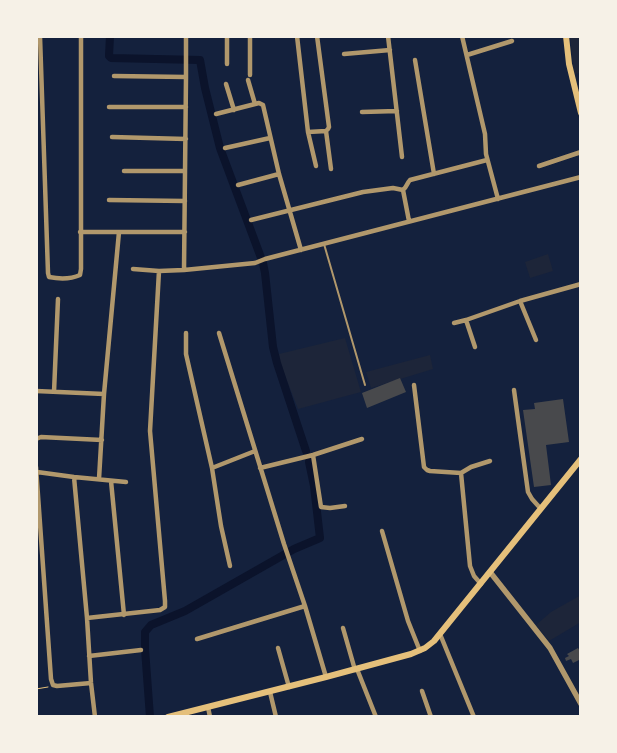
<!DOCTYPE html>
<html>
<head>
<meta charset="utf-8">
<style>
  body { margin:0 }
  #map { position:relative; width:617px; height:753px; overflow:hidden; background:#14213d; font-family:"Roboto Condensed",sans-serif }
  canvas { display:block }
  .frame { position:absolute; inset:0; border:38px solid #f6f1e7; pointer-events:none }
</style>
</head>
<body>
<div id="map">
<canvas width="617" height="753"></canvas>
<div class="frame"></div>
</div>
<script>
const ctx = document.querySelector('canvas').getContext('2d');
ctx.lineJoin = 'round';
function fillPath(path, color) { ctx.fillStyle = color; ctx.fill(path, 'evenodd'); }
function trace(path, color, width, dash) { ctx.strokeStyle = color; ctx.lineWidth = width; ctx.lineCap = dash ? 'butt' : 'round'; ctx.setLineDash(dash || []); ctx.stroke(path); }
fillPath(new Path2D(`
  M570,36H581V73L574,74Z
  M548,254L553,271L530,278L525,262Z
  M345,338L361,392L298,409L280,363L279,354Z
  M430,355L433,369L371,388L366,372Z
  M581,595V622L549,641L536,625L551,612Z`), '#1d2539');
trace(new Path2D(`
  M110,36L109,56L111,58L200,60L205,88L220,148L263,263L265,273L273,347L277,363L306,451
  M150,717L145,649V632L151,625L185,611L294,549L320,538L314,486L309,462`), '#0b132b', 8);
fillPath(new Path2D(`
  M400,378L406,392L367,408L362,393Z
  M563,399L569,442L546,445L551,485L534,487L523,410L535,409L534,403Z
  M578,648L581,653V659L573,663L571,659L566,661L565,658L569,656L567,654Z`), '#48494c');
trace(new Path2D(`
  M36,689L48,687`), '#e5c07b', 1);
trace(new Path2D(`
  M324,244L365,385`), '#b1986c', 2);
trace(new Path2D(`
  M40,36L48,273L49,277C59,279 71,279 80,275L81,269V36
  M227,36V64
  M250,36V75
  M297,36L308,132L316,166
  M388,36L402,157
  M462,36L485,134L486,154L498,199
  M344,54L390,50
  M467,55L512,41
  M415,60L434,174
  M114,76L186,77
  M248,80L255,104
  M226,84L234,110
  M109,107H186
  M362,112L397,111
  M216,114L259,103L263,105L279,174L301,250
  M326,131L331,169
  M308,132L326,131L328,129L329,127L317,36
  M112,137L186,139
  M225,148L270,138
  M539,166L581,152
  M124,171H185
  M238,185L279,174
  M403,190L409,221
  M109,200L185,201
  M251,220L363,192L393,188L403,190C407,187 407,183 410,180L487,160
  M80,232H185
  M133,269L159,271L184,270L255,263L265,259L581,177
  M184,270L186,77V36
  M520,301L536,340
  M454,323L466,320
  M186,333V354L212,468L221,526L230,566
  M219,333L284,544L305,606L326,677
  M475,347L466,320L520,301L581,284
  M414,385L424,467L427,470L430,471L461,473L470,566L474,576L481,584
  M514,390L528,492L532,499L541,509
  M36,391L104,394
  M54,392L58,299
  M36,439L41,437L102,440
  M313,455L321,507L330,508L345,506
  M36,467L51,679L53,685L57,686L91,683
  M212,468L255,451
  M260,468L313,455L362,439
  M37,472L74,477L126,482
  M461,473L471,467L490,461
  M74,477L87,618L91,683L95,717
  M99,479L104,394L119,232
  M111,481L124,615
  M382,531L408,621L420,651
  M87,618L160,610L165,607V601L150,431L159,271
  M343,628L355,670
  M440,634L474,717
  M197,639L305,606
  M278,648L289,687
  M89,656L141,650
  M357,669L376,717
  M422,691L431,717
  M270,692L276,717
  M208,707L210,717`), '#b1986c', 4.5);
trace(new Path2D(`
  M490,572L550,648L581,704`), '#b1986c', 5.5);
trace(new Path2D(`
  M566,36L569,64L581,113
  M168,717L326,677L411,654L425,648L434,641L581,459`), '#e5c07b', 6);
</script>
</body>
</html>
